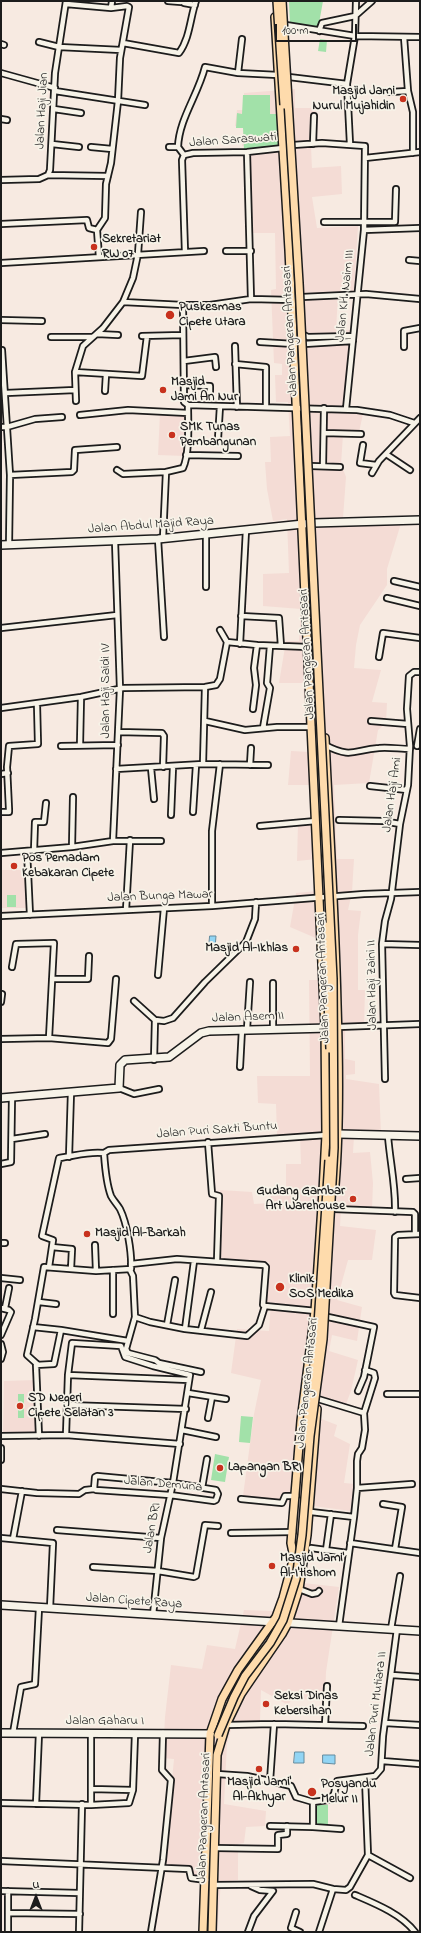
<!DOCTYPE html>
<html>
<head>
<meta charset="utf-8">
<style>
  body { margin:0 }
  #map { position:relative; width:421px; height:1933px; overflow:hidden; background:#f7eae1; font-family:"Indie Flower",sans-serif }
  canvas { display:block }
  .frame { position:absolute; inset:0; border:2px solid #1c1c1c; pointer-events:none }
  .north { position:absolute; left:16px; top:1877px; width:40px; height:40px; -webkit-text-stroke:3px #f7f3e8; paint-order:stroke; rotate:0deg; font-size:11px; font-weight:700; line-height:16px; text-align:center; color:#1c1c1c }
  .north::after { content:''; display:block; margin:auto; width:14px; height:18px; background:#1c1c1c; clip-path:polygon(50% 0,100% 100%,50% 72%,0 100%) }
  .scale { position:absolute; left:275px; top:24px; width:82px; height:18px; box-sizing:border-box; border:2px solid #1c1c1c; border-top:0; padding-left:5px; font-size:12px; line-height:14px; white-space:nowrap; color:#1c1c1c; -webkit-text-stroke:3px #f7f3e8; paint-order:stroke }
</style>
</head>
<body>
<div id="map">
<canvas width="421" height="1933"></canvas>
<div class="frame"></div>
<div class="north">U</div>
<div class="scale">100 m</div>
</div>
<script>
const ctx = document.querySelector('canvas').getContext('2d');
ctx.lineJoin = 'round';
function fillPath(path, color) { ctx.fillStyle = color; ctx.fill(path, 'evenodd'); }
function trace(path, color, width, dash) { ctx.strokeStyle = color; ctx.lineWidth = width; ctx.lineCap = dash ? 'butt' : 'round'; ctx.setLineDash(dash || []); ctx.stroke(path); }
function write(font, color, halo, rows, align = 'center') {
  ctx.font = font + ' "Indie Flower",sans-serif'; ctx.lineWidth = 3.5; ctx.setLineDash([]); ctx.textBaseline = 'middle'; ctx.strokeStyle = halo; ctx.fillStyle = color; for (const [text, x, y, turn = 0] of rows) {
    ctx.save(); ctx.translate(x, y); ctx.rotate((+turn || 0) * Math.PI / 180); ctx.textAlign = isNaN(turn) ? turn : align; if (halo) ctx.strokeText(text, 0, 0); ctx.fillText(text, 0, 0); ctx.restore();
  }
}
fillPath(new Path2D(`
  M295,89V108H316L311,147L312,168L341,166L342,194L312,197L317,228L358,226L354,292L338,295L336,330H353L345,407L364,409L358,437L343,435L341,464L346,477L343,518L402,520L387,569V585L360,625L356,645L354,668L381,670L372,702L387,703L386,723L378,730L369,783L334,785L337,859H354L352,892L348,910L361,911L358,935V990H365L364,1024L345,1026V1059L355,1061V1074L346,1075V1079L379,1084L381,1134L354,1136L353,1153L370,1152L373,1183L372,1209L341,1208L340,1226L376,1230L372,1260H348L337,1300L362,1307L357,1341L332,1335L329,1351L358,1360L351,1391L344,1409L322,1403L319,1418L337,1425L334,1436L350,1444L344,1483L355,1484L351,1511L313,1506L303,1583L339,1587L326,1672L325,1700L292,1699L288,1705L261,1690L260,1721L233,1722L227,1744L224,1804L266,1811L265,1826L246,1827L244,1843L238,1844V1880L221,1882L217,1932H199L203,1879L192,1877V1869L164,1865L174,1759L163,1758L165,1717L171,1665L202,1669L207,1645L235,1649L244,1610L273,1611L284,1589L293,1502L243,1496L254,1414L261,1380L231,1373L237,1329L269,1331L271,1302H264L269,1262L220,1260V1190L252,1192L254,1204L270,1203L271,1192L286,1194V1164H301L300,1135H277L276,1104L258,1103L257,1076H310L309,980H319L318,939L290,927L296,893L318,891L317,859L297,861L298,824L313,823L311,785H288L291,751L309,752L303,683H279L286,641H299L301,609L263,606V574L289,573L287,519L273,521L267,489L265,462H271L270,437L290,436L288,402H276L275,375H282V364L274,363L271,290L276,289L275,233H253L250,147L242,146L244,128L235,126L237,110H244V93Z
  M160,413L187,414L185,456L158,455Z
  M1,870H27L28,908H1Z
  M36,1380L37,1432H3L4,1381Z`), '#f4dcd5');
fillPath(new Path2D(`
  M289,1H323L318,29L290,24Z
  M320,39L327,40L326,52L318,51Z
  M243,95H270V114H279L281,147L244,150L243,128H236L237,113L242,114Z
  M7,895H16V907H7Z
  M18,1394H24V1418H18Z
  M241,1416L253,1417L250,1443L239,1442Z
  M215,1454L229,1457L225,1482L211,1480Z
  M317,1805H328V1826H317Z`), '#a2e1a9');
const water = new Path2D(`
  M210,936H216L215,948L209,947Z
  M295,1752H304V1763H294Z
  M323,1755H335V1764L323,1763Z`);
fillPath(water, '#92d5f4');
trace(water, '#638b9e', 1);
const street = new Path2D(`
  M168,1L181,2
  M184,3L195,5
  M66,4L111,8
  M286,25L355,36L420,37
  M319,31L322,23L355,16L372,1
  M404,37L408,91L413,112V153
  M39,42L59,47L121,50
  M123,43L179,53C190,38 190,18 196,1
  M1,44L4,45
  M1,73L55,88
  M238,73L242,39
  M289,77L347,84
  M55,91L145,105
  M390,92L408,91
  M54,109L81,113
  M1,119L7,120
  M52,144L79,147
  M313,144L314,116
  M350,144L347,84L355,36L356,1
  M293,145L322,143L365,146L364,230L346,409
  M91,147L112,149
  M169,147H178
  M247,152L251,299
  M184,155L178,147C179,119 198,95 205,67L238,73L278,75
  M365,158L420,152
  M48,175L108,176
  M1,180L39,179L48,175L50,170L55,73L66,1
  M324,222H395L396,189
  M1,224L87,220L89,228L97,230L99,257
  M97,230L105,218L106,184L111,163L118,101L120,58L129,7L127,6L111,8L112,1
  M364,230L420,228
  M226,251H251
  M185,252L182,160L184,155L193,153L247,152L283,148
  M409,260L420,261
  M1,263L204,251
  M302,297L366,294L420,299
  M123,302L183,305H210L251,299L292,300
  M1,320L42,321
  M97,334L118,335
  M304,335L308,337L353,336
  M142,336L183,335
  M51,337H92
  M260,342L294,344
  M304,344L353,341
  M235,346L237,407
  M404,347V331L420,328
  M2,350L10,475L9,545
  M184,361L215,357L216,367
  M235,364L266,367V407
  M75,372L142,376L147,336
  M184,385L210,386V395
  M105,391L106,374
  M6,393L75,390
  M76,401L75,372L83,346L103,328L123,302L133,278L138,254L141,212
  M188,405L357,410L390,415L414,423
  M80,415L128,410L188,413
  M1,427H7L35,419L62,417
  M324,433L361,434
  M218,439L220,406
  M363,445L360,463L376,465
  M386,454L410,470
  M186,455L238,456
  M311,466L340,467
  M323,466L324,408
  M117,470L123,474L166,472
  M372,473L379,461L420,418
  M10,475L72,472L74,470L75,450L117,447
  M163,538L166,472L183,468C190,453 188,422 188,405L184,402L183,305
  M158,539L164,637
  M394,581L420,587
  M206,587V534
  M387,598L420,606
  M241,616L279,618L281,646
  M1,628L117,615
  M227,642L257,645L308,647
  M240,644L246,530
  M379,657L383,633L420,638
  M1,708L81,697L123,688L205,687L216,685L220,679L227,642L220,630
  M253,709L256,685L254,668L257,645
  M205,721L245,730L277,727H312
  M371,721L408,724
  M263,728L270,688L267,683L270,646
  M118,732L162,733L164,736L163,767
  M80,745L81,697
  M325,745C352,759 353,750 379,748C389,747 400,749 410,749
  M61,746L118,745
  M417,746L420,729
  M203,764L205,687
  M250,765L251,748
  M151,768L154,799
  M116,769L203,764L268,765
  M1,774L8,773
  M370,786L407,790
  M1,812H9V809L7,767L9,746L38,744L37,704
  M193,812L196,765
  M171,815L173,767
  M339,820L383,821L400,824
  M260,826L316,821
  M113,841L120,689L115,541
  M72,847L73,797
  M27,851L30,915
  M34,851L35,822H44L46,803
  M1,853L72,847L113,841H161
  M212,906V831L220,764
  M126,910L130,840
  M1,916L212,906L364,894L420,892
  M382,944L420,945
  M12,967L16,944L54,943L49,1038
  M158,975L164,908
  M52,979H88L89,956
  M134,1001L155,1020L164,1021L173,1018L205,982L246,942L255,919L256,902
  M1,1002L2,994
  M338,1027L420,1024
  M273,1028V983
  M247,1029L250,982
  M1,1039L49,1038L108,1043L111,1039L116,979
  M154,1060L155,1020
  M240,1067L242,1029
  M385,1079L382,944L385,921L391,899L400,824L408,785L410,746L407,709L409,676L414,672H420
  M119,1088L134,1094L159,1089
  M388,1136C390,1162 396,1187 395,1212
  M12,1139L45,1134
  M208,1142L212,1194L219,1196L217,1261
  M104,1153L109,1150L327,1135
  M69,1157L71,1092
  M1,1164L11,1162L12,1097
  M406,1179L420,1178
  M334,1209L413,1212L415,1214V1234
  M420,1234L398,1235L395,1237L394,1293L395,1295L420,1298
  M1,1243H5
  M95,1245L96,1271
  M52,1247L72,1249L71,1269
  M131,1264L177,1259L264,1265L266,1267L263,1305L265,1306L316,1311
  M49,1267L53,1240L42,1236L59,1158C75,1156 88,1151 104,1153
  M113,1270V1314
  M130,1270L133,1276L135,1317
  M1,1278L20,1280
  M39,1302L56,1304
  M1,1308L9,1310L11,1312L1,1335
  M5,1308L9,1288
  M328,1317L374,1327L364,1377L358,1391
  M167,1325L175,1280
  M33,1327L61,1330
  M185,1329L194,1261
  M201,1330L211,1292
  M1,1344L3,1352L1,1359
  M37,1364L27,1355L35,1319L44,1267L96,1271L131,1269C132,1253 127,1223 120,1209C117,1204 113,1200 111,1196C106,1183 105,1167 104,1153
  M201,1372L159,1363L155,1360L128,1353L126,1349L135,1317L150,1322L185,1329L247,1336L259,1325L265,1306
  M68,1375L189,1380
  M188,1393L226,1399
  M387,1394H420
  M318,1399L364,1413
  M67,1405L186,1409
  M208,1418L212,1397
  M182,1430L216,1437
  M66,1435L68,1375L72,1343L121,1346L125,1357L153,1366L190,1375L173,1483L161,1538L153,1615
  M1,1436L66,1435L180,1444
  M39,1436L36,1365L54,1364L61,1330L128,1341
  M1,1448V1460
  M97,1476L173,1483L216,1490L218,1494L216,1500L214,1501L170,1495L96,1490L94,1489L95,1477Z
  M202,1488L207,1459
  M357,1488L412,1484
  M1,1489L37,1493L79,1494L85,1490L94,1489
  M241,1499L282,1503L285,1496H296
  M383,1504L402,1507L395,1549
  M311,1512L354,1517
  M57,1530L161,1538
  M231,1533L293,1532
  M1,1538L53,1543L50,1608
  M13,1539L22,1491
  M350,1543L420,1553
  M311,1548L348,1553
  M326,1550L331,1514
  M93,1567L158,1571L194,1577L196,1576L205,1525L218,1526
  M299,1589L312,1594L317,1593L319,1591
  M339,1626L354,1517L357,1488V1461L358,1454L362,1448L365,1430L364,1413L375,1378L374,1373L365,1370
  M391,1629L400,1576
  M392,1675L420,1677
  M385,1723L420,1725
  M274,1724L270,1781L291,1786L296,1797L313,1802L328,1800L334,1794L337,1781L375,1776L381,1769L383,1736L397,1629
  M226,1725L274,1724L363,1726
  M325,1725L327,1686
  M13,1733L21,1687L35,1684L39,1608
  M382,1761L420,1764
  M217,1774L247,1776L270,1781
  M91,1789L133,1790
  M313,1802V1827L341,1829
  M1,1803L91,1805L129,1803L133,1790L135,1734
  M36,1804L39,1733
  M91,1805V1734
  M270,1826L313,1827
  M215,1848L278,1849V1835L287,1834V1826
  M368,1855L410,1878
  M1,1861L189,1869L191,1878L206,1880
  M214,1885L313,1884L333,1889L346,1890L350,1887L368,1855L365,1778
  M1,1891L79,1893
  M355,1895C376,1904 401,1914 415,1932
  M296,1912L291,1928L300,1932
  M8,1913L80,1914
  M8,1932V1891
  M79,1932L82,1804
  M151,1932L163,1860L171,1780L162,1770L163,1733
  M248,1932L254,1916L273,1891L260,1890L251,1886
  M319,1932L333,1889`);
const secondary = new Path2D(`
  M1,545L158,539L313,523L420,520
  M1,1098L119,1088L120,1065L125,1060L169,1057L201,1033L209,1031L330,1028
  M339,1134L420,1136
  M1,1605L420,1631
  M1,1733L210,1734`);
const primary = new Path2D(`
  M275,17L289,250L325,1028L326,1135L323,1191L315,1311L301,1421L291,1543L294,1558
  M325,738C329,827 335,915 337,1004C339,1065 340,1125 335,1185
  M203,1932L210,1734L222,1699L238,1670L276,1617L283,1598L295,1553
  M212,1932L217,1755L226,1725L241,1694L282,1634L288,1623L299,1589L307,1535L317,1409`);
trace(street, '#1c1c1c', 8);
trace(secondary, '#1c1c1c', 10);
trace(primary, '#1c1c1c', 10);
trace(street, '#f7f3e8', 4.5);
trace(secondary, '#f7f3e8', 7);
trace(primary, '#fedbac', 7);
const primaryBridge = new Path2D(`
  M277,1L284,105
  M325,926L330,1049
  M305,1440L317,1339L329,1160
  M218,1735L234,1697L245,1676L270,1643L283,1620L296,1579L302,1535L310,1436L323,1339L334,1148L333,979L299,283L282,1`);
trace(primaryBridge, '#1c1c1c', 10, []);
trace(primaryBridge, '#fedbac', 7);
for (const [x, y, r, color] of [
  [403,99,4,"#c8321e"],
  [94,247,4,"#c8321e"],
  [170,315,5,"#c8321e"],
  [163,390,4,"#c8321e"],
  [172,435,4,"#c8321e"],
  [14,866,4,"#c8321e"],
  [296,949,4,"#c8321e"],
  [353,1199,4,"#c8321e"],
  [87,1234,4,"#c8321e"],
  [280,1287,5,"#c8321e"],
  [20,1406,4,"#c8321e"],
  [220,1468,4,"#c8321e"],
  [272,1566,4,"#c8321e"],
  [266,1704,4,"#c8321e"],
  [259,1769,4,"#c8321e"],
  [312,1792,5,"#c8321e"]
]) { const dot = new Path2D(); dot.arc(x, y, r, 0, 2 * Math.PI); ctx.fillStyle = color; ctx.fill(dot); trace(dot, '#f7f3e8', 1.5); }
write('bold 13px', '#1c1c1c', '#f7f3e8', [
  ["Masjid Jami",395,92,"right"],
  ["Nurul Mujahidin",395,107,"right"],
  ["Sekretariat",102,240],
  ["RW 07",102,255],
  ["Puskesmas",179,308],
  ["Cipete Utara",179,323],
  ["Masjid",171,383],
  ["Jami An Nur",171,398],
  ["SMK Tunas",180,428],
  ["Pembangunan",180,443],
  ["Pos Pemadam",22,859],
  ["Kebakaran Cipete",22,874],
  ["Masjid Al-Ikhlas",288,949,"right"],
  ["Gudang Gambar",345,1192,"right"],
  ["Art Warehouse",345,1207,"right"],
  ["Masjid Al-Barkah",95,1234],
  ["Klinik",289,1280],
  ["SOS Medika",289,1295],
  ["SD Negeri",28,1399],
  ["Cipete Selatan 3",28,1414],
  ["Lapangan BRI",228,1468],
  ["Masjid Jami'",280,1559],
  ["Al-I'tishom",280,1574],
  ["Seksi Dinas",274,1697],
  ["Kebersihan",274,1712],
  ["Masjid Jami'",259,1783,"center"],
  ["Al-Akhyar",259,1798,"center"],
  ["Posyandu",321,1785],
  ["Melur II",321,1800]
], 'left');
write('13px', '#1c1c1c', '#f7f3e8', [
  ["Jalan Haji Jian",43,111,-87],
  ["Jalan Saraswati",233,141,-4],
  ["Jalan KH. Naim III",346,296,-84],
  ["Jalan Pangeran Antasari",291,331,-93],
  ["Jalan Abdul Majid Raya",151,526,-4],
  ["Jalan Pangeran Antasari",308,654,-93],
  ["Jalan Haji Saidi IV",107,691,-90],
  ["Jalan Haji Ami",393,795,-82],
  ["Jalan Bunga Mawar",160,897,-2],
  ["Jalan Pangeran Antasari",324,978,-92],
  ["Jalan Haji Zaini II",373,985,-91],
  ["Jalan Asem II",248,1018,-2],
  ["Jalan Puri Sakti Buntu",217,1131,-4],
  ["Jalan Pangeran Antasari",308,1383,-84],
  ["Jalan Demuna",163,1485,5],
  ["Jalan BRI",153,1528,-80],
  ["Jalan Cipete Raya",134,1602,4],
  ["Jalan Puri Mutiara II",377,1704,-83],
  ["Jalan Gaharu I",105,1722],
  ["Jalan Pangeran Antasari",205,1818,-88]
]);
</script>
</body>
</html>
